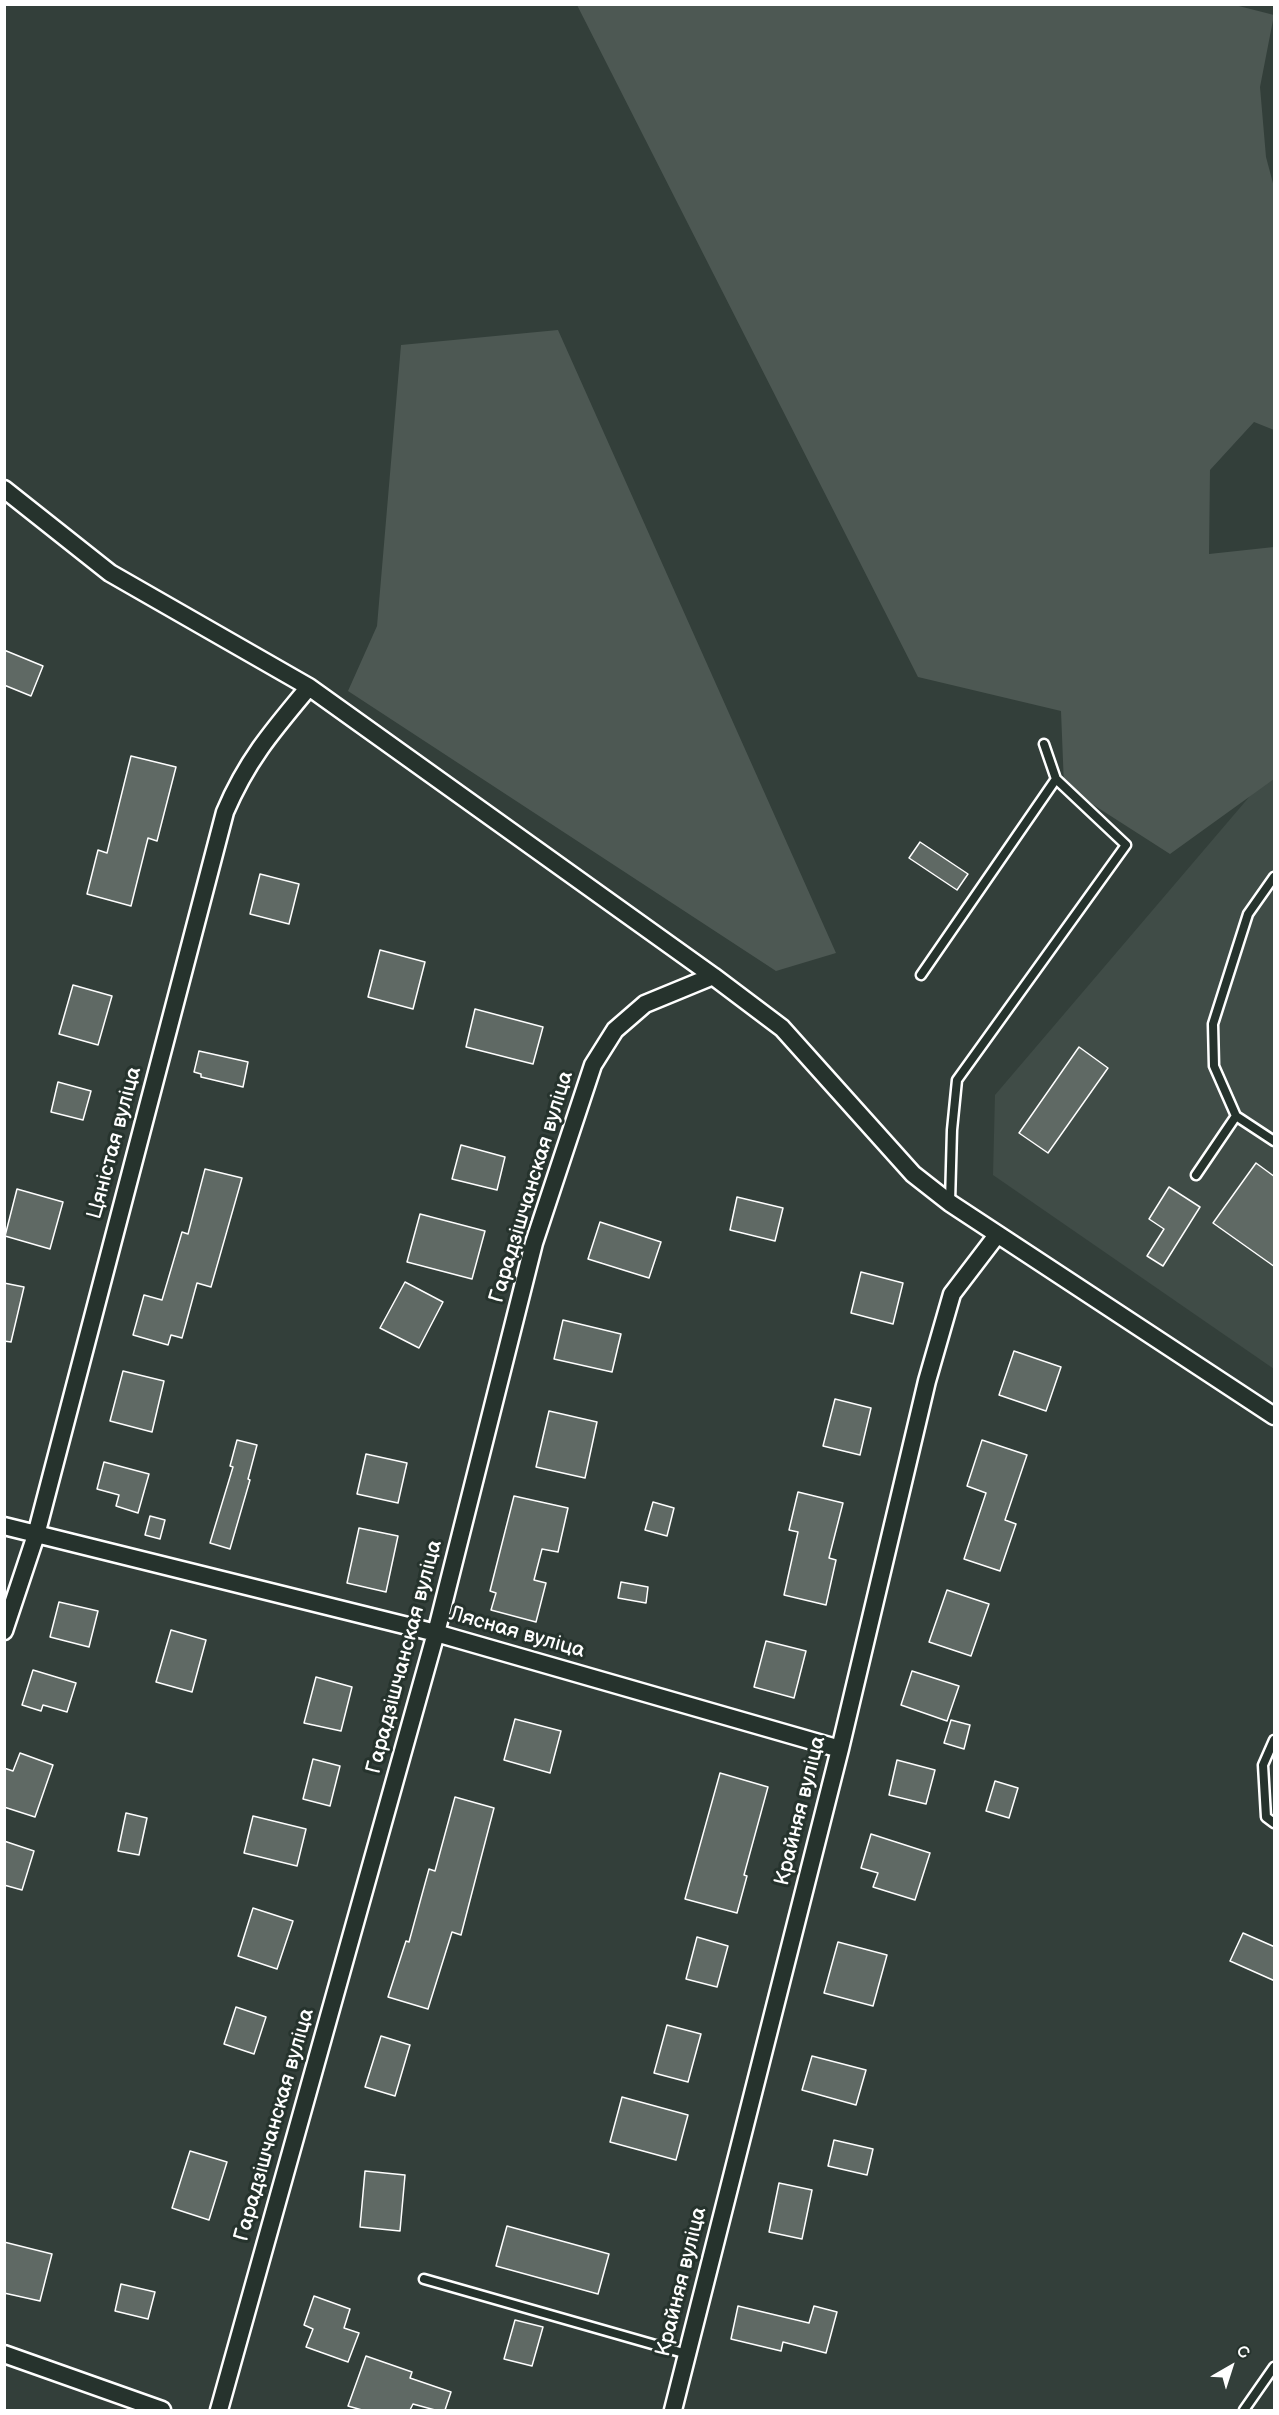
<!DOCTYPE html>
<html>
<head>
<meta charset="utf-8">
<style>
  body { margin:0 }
  #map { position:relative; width:1279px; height:2415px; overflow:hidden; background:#333f3a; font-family:"Balsamiq Sans",sans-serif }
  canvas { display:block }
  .frame { position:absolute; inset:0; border:6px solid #fff; pointer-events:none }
  .north { position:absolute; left:1201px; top:2337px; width:60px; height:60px; -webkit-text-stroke:4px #26332d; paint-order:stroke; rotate:39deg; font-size:16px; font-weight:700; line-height:24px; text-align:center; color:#fff }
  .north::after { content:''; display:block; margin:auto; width:21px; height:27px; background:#fff; clip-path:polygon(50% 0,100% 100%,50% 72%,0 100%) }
</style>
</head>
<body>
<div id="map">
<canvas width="1279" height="2415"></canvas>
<div class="frame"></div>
<div class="north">С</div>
</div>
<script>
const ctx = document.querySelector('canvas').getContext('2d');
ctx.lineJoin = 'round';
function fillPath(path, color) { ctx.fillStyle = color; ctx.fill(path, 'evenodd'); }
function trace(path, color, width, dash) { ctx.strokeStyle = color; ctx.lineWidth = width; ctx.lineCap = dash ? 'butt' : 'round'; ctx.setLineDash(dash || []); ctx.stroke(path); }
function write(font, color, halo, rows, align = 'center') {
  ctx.font = font + ' "Balsamiq Sans",sans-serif'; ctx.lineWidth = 6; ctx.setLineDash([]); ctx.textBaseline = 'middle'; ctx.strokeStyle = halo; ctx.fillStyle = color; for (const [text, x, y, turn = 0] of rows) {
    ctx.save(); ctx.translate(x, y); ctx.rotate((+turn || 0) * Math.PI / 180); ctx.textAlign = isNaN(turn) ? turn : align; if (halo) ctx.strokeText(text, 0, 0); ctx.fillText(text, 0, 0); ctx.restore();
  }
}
fillPath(new Path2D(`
  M1273,769L1274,770V1369L993,1175L995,1095Z`), '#404c47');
fillPath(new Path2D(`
  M1231,4L1274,15L1260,87L1266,157L1274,187V430L1254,422L1210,470L1209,554L1274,547V779L1170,854L1064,786L1061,711L918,677L577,5Z
  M558,330L836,953L776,971L348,691L377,626L401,345Z`), '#4d5853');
const building = new Path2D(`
  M4,650L43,666L31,696L4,685Z
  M131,756L176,767L157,841L148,838L131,906L87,894L98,850L107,853Z
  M920,842L968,874L957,890L909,858Z
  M260,874L299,884L289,924L250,914Z
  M380,950L425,962L413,1009L368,997Z
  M73,985L112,996L98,1045L59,1034Z
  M475,1009L543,1027L533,1064L466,1047Z
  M1079,1047L1108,1068L1048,1153L1019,1133Z
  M199,1051L248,1062L243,1087L201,1077V1074L194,1072Z
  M58,1082L91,1091L83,1120L51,1112Z
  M461,1145L505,1157L497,1190L452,1179Z
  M1256,1163L1275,1177V1267L1213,1223Z
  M205,1169L242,1178L211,1287L197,1283L182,1338L171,1335L168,1345L133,1335L144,1295L162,1300L182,1232L188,1234Z
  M1169,1187L1200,1207L1163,1266L1147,1256L1164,1229L1149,1219Z
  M17,1189L63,1202L50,1249L5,1236Z
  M737,1197L783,1208L775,1241L730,1230Z
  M420,1214L485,1231L472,1279L407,1262Z
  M600,1222L661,1242L649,1278L588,1259Z
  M861,1272L903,1283L893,1324L851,1313Z
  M405,1282L443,1302L419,1348L380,1328Z
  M4,1283L24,1287L11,1342L4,1341Z
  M563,1320L621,1334L612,1372L554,1359Z
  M1014,1351L1061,1367L1046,1411L999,1395Z
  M123,1371L164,1381L152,1432L110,1421Z
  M835,1399L871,1408L860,1455L823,1446Z
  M549,1411L597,1422L585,1478L536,1467Z
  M237,1440L257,1445L248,1479L250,1480L230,1549L210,1543L233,1467L230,1466Z
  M982,1440L1027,1455L1005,1520L1016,1524L1000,1571L964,1559L986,1493L967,1486Z
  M366,1454L407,1463L398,1503L357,1494Z
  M104,1462L149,1474L138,1513L116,1506L119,1495L97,1489Z
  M798,1492L843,1503L829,1558L836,1560L826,1605L784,1595L798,1532L789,1530Z
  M514,1496L568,1508L558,1552L542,1549L534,1580L546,1583L536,1622L491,1610L496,1593L490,1591Z
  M653,1502L674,1508L667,1536L645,1530Z
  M150,1516L165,1520L160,1539L145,1535Z
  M359,1528L398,1536L386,1592L347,1583Z
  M621,1582L648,1587L646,1603L618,1598Z
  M947,1590L989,1604L971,1656L929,1642Z
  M59,1602L98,1611L89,1647L50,1637Z
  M171,1630L206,1640L192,1692L156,1682Z
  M766,1641L806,1651L794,1698L754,1687Z
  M33,1670L76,1683L67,1712L43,1705L41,1711L22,1705Z
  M912,1671L959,1686L947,1721L901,1705Z
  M316,1677L352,1687L341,1731L304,1723Z
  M515,1719L561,1731L550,1773L504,1760Z
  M951,1720L970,1725L964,1749L944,1743Z
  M20,1753L53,1765L35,1817L4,1807V1768L13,1771Z
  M313,1759L340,1766L330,1806L303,1799Z
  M897,1760L935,1770L926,1804L889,1795Z
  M720,1773L768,1787L744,1875L747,1876L737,1913L685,1899Z
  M995,1781L1018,1788L1009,1818L986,1811Z
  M455,1797L494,1808L461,1935L452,1932L428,2009L388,1997L406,1941L409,1942L429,1869L435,1871Z
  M126,1813L147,1818L139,1855L118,1851Z
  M253,1816L306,1829L297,1866L244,1853Z
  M871,1834L930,1853L915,1900L873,1887L878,1873L861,1868Z
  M4,1841L34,1851L22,1890L4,1885Z
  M253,1908L293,1921L277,1969L238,1956Z
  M1243,1933L1275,1947V1981L1230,1961Z
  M697,1937L728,1946L717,1987L686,1979Z
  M838,1942L887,1955L873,2006L824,1993Z
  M236,2007L266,2017L254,2054L224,2044Z
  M667,2025L701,2034L688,2082L654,2073Z
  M381,2036L410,2045L395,2096L365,2087Z
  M812,2056L866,2070L856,2105L802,2090Z
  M622,2097L688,2115L676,2160L610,2142Z
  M834,2140L873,2149L867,2175L828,2166Z
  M190,2151L227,2162L209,2220L172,2208Z
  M365,2171L405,2175L400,2231L360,2227Z
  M779,2183L812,2190L802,2239L769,2232Z
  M507,2226L609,2254L598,2294L496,2266Z
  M4,2242L52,2254L40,2301L4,2293Z
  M121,2284L155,2292L148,2319L115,2311Z
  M314,2296L350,2309L344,2328L359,2333L348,2362L306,2347L313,2329L304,2325Z
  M738,2306L809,2323L814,2306L837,2312L826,2353L783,2342L781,2351L731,2339Z
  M515,2320L543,2327L532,2366L504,2359Z
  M366,2356L412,2372L410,2378L451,2392L445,2410H435L413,2404L410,2410H362L348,2406Z`);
fillPath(building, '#5f6964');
trace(building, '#fff', 1.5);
const lane = new Path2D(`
  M1274,877L1248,914L1213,1024L1214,1066L1236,1116L1274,1141
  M921,975L1056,779
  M1196,1175L1236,1116
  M950,1202L952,1130L957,1080L1126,845L1056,779L1044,744
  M1274,1740L1263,1765L1266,1817L1274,1823
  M424,2279L687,2354
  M1244,2410L1274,2367`);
const street = new Path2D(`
  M4,489L110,573L309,687L713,976L782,1028L913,1174L950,1203L1274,1416
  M4,1526L436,1633L840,1749
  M4,1631L36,1535L225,812C247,760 273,730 309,687
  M4,2354L162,2410
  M219,2410L436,1633L534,1243L593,1065L615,1030L645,1004L713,976
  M673,2410L840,1749L927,1381L952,1294L997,1235`);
trace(lane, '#fff', 13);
trace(street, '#fff', 21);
trace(lane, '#26332d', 8);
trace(street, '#26332d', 16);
write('21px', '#fff', '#26332d', [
  ["Цяністая вуліца",115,1143,-75],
  ["Гарадзішчанская вуліца",532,1187,-73],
  ["Лясная вуліца",517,1633,16],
  ["Гарадзішчанская вуліца",405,1657,-75],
  ["Крайняя вуліца",801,1811,-76],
  ["Гарадзішчанская вуліца",275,2125,-74],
  ["Крайняя вуліца",682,2282,-76]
]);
</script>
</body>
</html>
